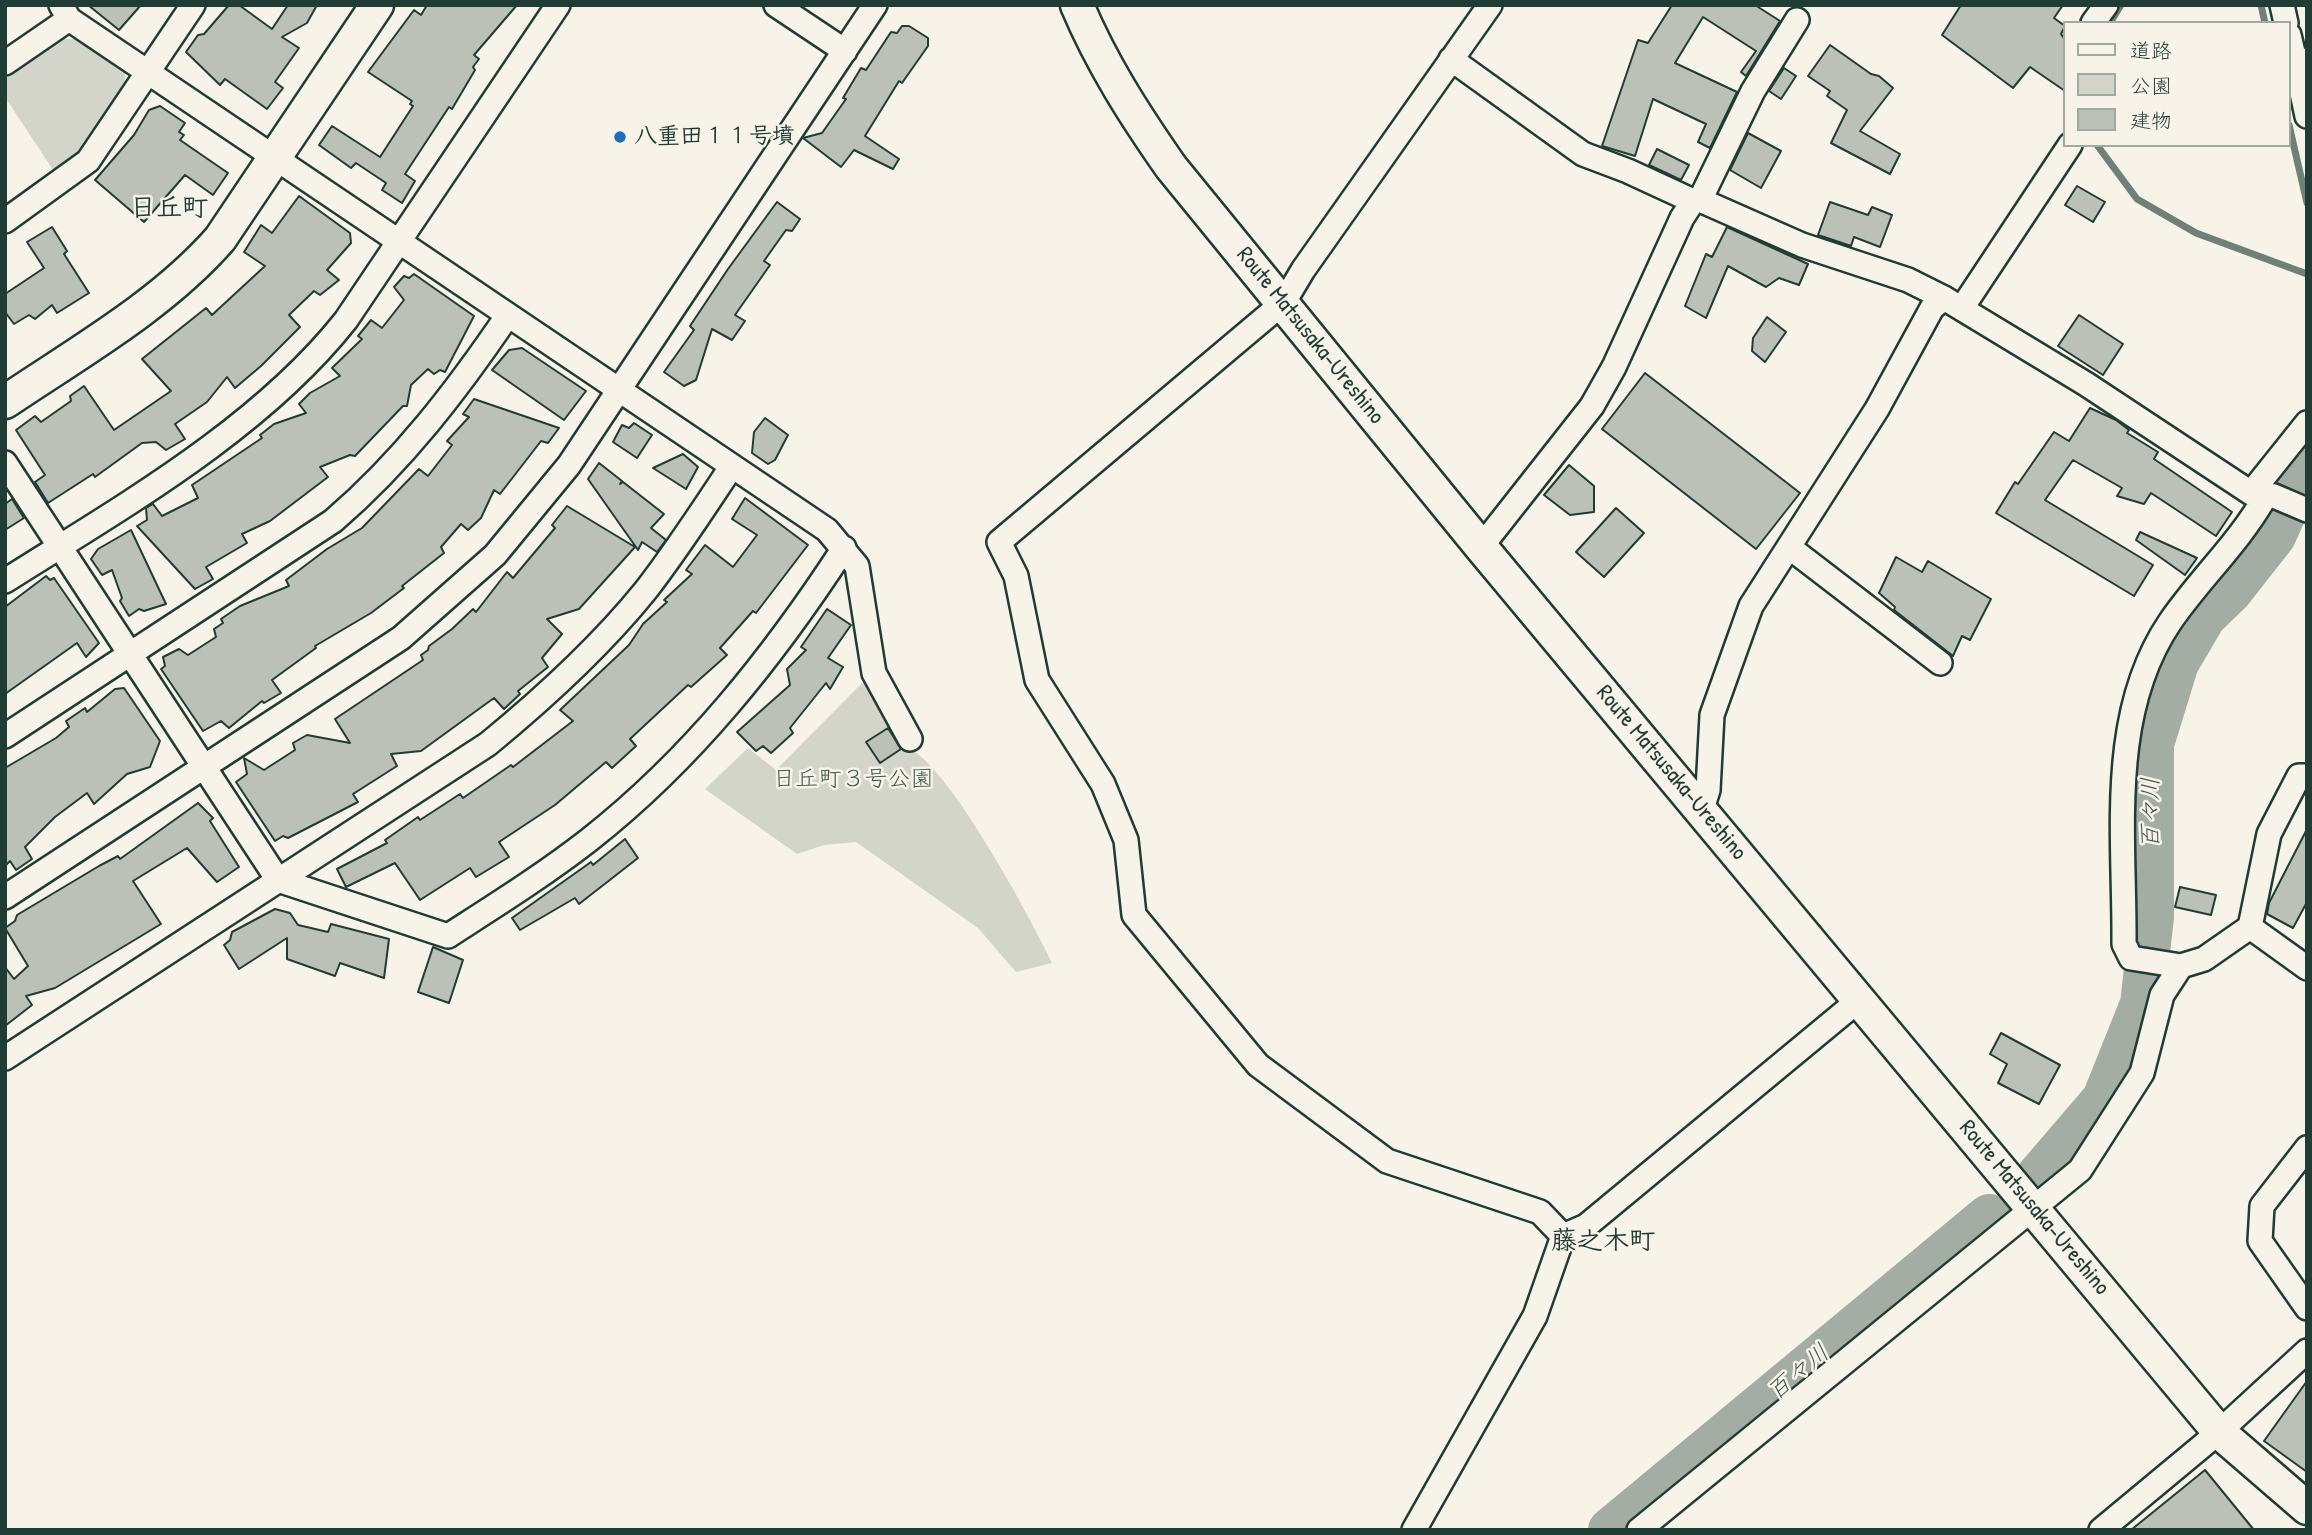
<!DOCTYPE html>
<html>
<head>
<meta charset="utf-8">
<style>
  body { margin:0 }
  #map { position:relative; width:2312px; height:1535px; overflow:hidden; background:#f7f3e8; font-family:"Patrick Hand","Klee One",sans-serif }
  canvas { display:block }
  .frame { position:absolute; inset:0; border:7px solid #1f3d34; pointer-events:none }
  .legend { position:absolute; left:2063px; top:21px; width:228px; height:126px; box-sizing:border-box; background:#f7f3e8; border:2px solid #a1aaa0; margin:0; padding:9px 12px; list-style:none; font-size:21px; color:#1f3d34 }
  .legend li { display:flex; align-items:center; gap:14px; height:35px }
  .legend b { width:35px; border:2px solid #a1aaa0 }
</style>
</head>
<body>
<div id="map">
<canvas width="2312" height="1535"></canvas>
<div class="frame"></div>
<ul class="legend">
<li><b style="height:9px;background:#f7f3e8"></b>道路</li>
<li><b style="height:19px;background:#d3d5ca"></b>公園</li>
<li><b style="height:19px;background:#bbc1b6"></b>建物</li>
</ul>
</div>
<script>
const ctx = document.querySelector('canvas').getContext('2d');
ctx.lineJoin = 'round';
function fillPath(path, color) { ctx.fillStyle = color; ctx.fill(path, 'evenodd'); }
function trace(path, color, width, dash) { ctx.strokeStyle = color; ctx.lineWidth = width; ctx.lineCap = dash ? 'butt' : 'round'; ctx.setLineDash(dash || []); ctx.stroke(path); }
function write(font, color, halo, rows, align = 'center') {
  ctx.font = font + ' "Patrick Hand","Klee One",sans-serif'; ctx.lineWidth = 5; ctx.setLineDash([]); ctx.textBaseline = 'middle'; ctx.strokeStyle = halo; ctx.fillStyle = color; for (const [text, x, y, turn = 0] of rows) {
    ctx.save(); ctx.translate(x, y); ctx.rotate((+turn || 0) * Math.PI / 180); ctx.textAlign = isNaN(turn) ? turn : align; if (halo) ctx.strokeText(text, 0, 0); ctx.fillText(text, 0, 0); ctx.restore();
  }
}
fillPath(new Path2D(`
  M64,39H83L124,68L126,86L81,148L55,173L5,97V78Z
  M867,678L907,748C945,759 1033,922 1052,963L1016,972L978,928L856,842L824,845L797,854L705,789L748,748L776,770Z`), '#d3d5ca');
trace(new Path2D(`
  M2261,5L2265,23
  M2110,23L2121,5
  M2289,125L2307,203
  M2097,145L2137,199L2196,233L2307,274`), '#6f8077', 7);
trace(new Path2D(`
  M2038,1176L2104,1099L2142,1004L2152,917V744L2177,663L2204,617L2230,592L2274,536L2307,463
  M1610,1530L1989,1216`), '#a4ada3', 44);
const building = new Path2D(`
  M88,5H141L119,30Z
  M229,5H239L272,29L288,5H317L307,23L282,37L299,48L275,82L283,88L267,109L225,79L220,85L186,52L198,35L204,34Z
  M427,5H517L474,55L479,59L473,67L475,70L452,109L449,107L405,174L415,181L402,203L382,190L386,183L356,163L351,168L319,145L332,126L380,157L413,106L410,104L412,101L368,72L414,10L421,15Z
  M1672,5H1755L1780,21L1746,76L1741,72L1756,51L1703,17L1675,63L1737,92L1710,148L1698,142L1706,124L1653,99L1635,156L1602,146L1638,40L1648,43Z
  M1961,5H2063L2054,18L2065,26L2061,34L2065,40V91L2030,67L2013,88L1942,35Z
  M902,26H909L928,38V46L902,83L899,81L865,136L899,159L893,169L854,150L841,167L803,138L822,133L846,99L843,98L861,68L866,70L891,32L897,33Z
  M1830,45L1871,74L1879,76L1893,88L1860,131L1900,154L1890,174L1831,143L1847,110L1827,96L1830,91L1808,76Z
  M1784,68L1796,76L1781,99L1769,91Z
  M160,106L185,123L179,132L184,135L180,140L228,173L213,195L185,175L144,222L95,180L134,135L149,110Z
  M1748,133L1781,151L1761,188L1730,170Z
  M1657,149L1689,165L1681,180L1649,165Z
  M2077,186L2105,202L2093,222L2065,205Z
  M299,196L350,233L351,243L327,270L339,280L320,295L314,291L289,315L300,327L261,366L235,388L227,377L207,402L175,424L185,439L166,450L156,442L142,443L95,477L93,474L48,503L35,482L45,475L16,430L35,416L41,422L71,401L70,396L84,386L114,430L171,391L142,359L206,308L212,315L265,266L244,252L261,225L272,233Z
  M777,202L800,219L792,231L786,230L764,261L770,265L735,315L745,321L732,340L712,329L696,380L684,386L664,372L694,330L690,326L728,269Z
  M1830,202L1868,215L1872,207L1892,215L1880,247L1854,237L1851,246L1818,235Z
  M52,227L67,251L64,254L89,293L57,313L52,305L35,319L29,315L14,324L5,312V294L44,268L27,242Z
  M1727,227L1808,264L1799,285L1779,278L1766,287L1728,266L1706,318L1685,306L1706,254L1712,257Z
  M414,274L474,316L445,372L440,370L434,374L428,369L411,385L407,406H403L355,456L350,455L320,467L328,477L270,521L242,534L247,543L206,567L213,579L195,589L137,526L147,520L146,508L153,504L162,516L198,498L192,485L262,438L260,435L274,424L306,413L299,404L310,393L340,376L332,368L362,339L358,336L371,320L382,328L404,300L394,287L404,276L409,278Z
  M2079,315L2123,344L2103,375L2058,346Z
  M1767,317L1786,332L1765,362L1752,351L1753,338Z
  M522,348L586,391L564,420L492,370L509,350Z
  M1645,373L1800,493L1756,549L1602,429Z
  M474,399L559,428L548,443L541,441L500,494L494,490L481,518L468,530L461,524L441,547L444,553L402,586L404,588L371,613L315,646L316,648L272,680L281,693L264,703L262,701L229,728L221,721L203,731L161,669L165,666L163,657L179,649L188,655L216,637L214,629L223,623L221,619L240,606L289,586L286,580L327,549L362,528L419,469L428,476L452,445L447,441L469,417L463,414Z
  M2090,408L2116,420L2129,430L2127,433L2158,452L2154,459L2232,512L2216,536L2151,493L2144,504L2117,496L2122,488L2073,460L2045,500L2153,565L2134,596L1996,513L2015,482L2018,484L2054,432L2069,441Z
  M765,418L788,435L775,460L768,464L752,453L754,432Z
  M634,423L652,435L637,458L613,442L622,425L629,428Z
  M683,454L698,467L686,489L653,468Z
  M599,463L622,481L620,484L623,482L664,514L651,528L666,540L657,552L642,542L638,550L588,479Z
  M1569,465L1594,486V512L1570,515L1544,495Z
  M745,498L808,545L756,613L753,611L720,648L727,655L691,687L688,685L630,739L636,746L612,768L606,762L555,805L499,842L509,857L476,877L470,868L420,900L395,863L346,887L337,869L387,843L385,840L418,817L420,820L460,794L463,798L511,765L513,767L573,721L560,710L629,645L643,624L667,602L664,600L692,574L686,570L705,545L733,567L757,535L732,519Z
  M12,499L24,518L5,530V504Z
  M567,506L635,547L579,609L547,619L562,634L542,658L548,667L518,691L520,694L504,709L494,698L421,751L391,754L397,766L353,794L358,802L288,838L283,836L275,841L236,782L247,774L244,758L264,770L295,750L293,743L307,735L350,743L335,719L423,660L421,655L428,650L429,646L452,629L473,609L476,612L507,572L513,578L555,528L552,525Z
  M1616,508L1644,533L1604,577L1576,552Z
  M131,530L166,604L144,611L139,609L129,616L120,601L122,598L112,570L102,575L91,559L98,549Z
  M2140,532L2197,558L2185,575L2136,540Z
  M1896,557L1922,572L1928,561L1991,599L1970,640L1962,636L1953,656L1894,610L1895,607L1879,593Z
  M46,576L50,580L54,578L99,643L86,657L77,643L5,694V607Z
  M827,609L851,625L828,658L843,667L830,689L826,683L790,728L793,733L771,753L763,746L756,751L737,732L790,685L787,669L806,650L801,647Z
  M124,688L160,741L150,767L127,774L94,804L87,793L55,817L25,847L32,859L16,870L10,861L5,866V768L56,738L69,727L66,721L85,708L87,712L115,689Z
  M888,728L901,749L880,763L866,742Z
  M198,803L213,818L210,821L239,867L217,882L187,848L133,881L161,924L55,988L26,996L32,1005L5,1026V967L14,979L28,966L5,928L15,921L17,915L99,866L118,856L120,859Z
  M2307,829V902L2293,928L2267,914L2269,903Z
  M625,839L638,858L579,904L575,898L520,930L512,918L591,862L593,865Z
  M2180,887L2216,895L2211,915L2175,907Z
  M275,909L290,913L298,925L328,932L331,924L389,939L384,978L340,963L335,976L287,959V938L239,969L224,945L230,940L232,932Z
  M433,947L463,960L449,1003L418,992Z
  M2001,1033L2060,1065L2039,1104L1998,1083L2007,1064L1990,1054Z
  M2307,1381V1472L2264,1441Z
  M2205,1470L2254,1530H2131Z`);
fillPath(building, '#bbc1b6');
trace(building, '#1f3d34', 2);
const street = new Path2D(`
  M61,5L69,19L827,530L857,566L874,673L910,739
  M776,5L845,51
  M1490,5L1303,270L1284,302L999,542L1016,576L1037,680L1103,784L1126,840L1134,915L1258,1065L1387,1161L1540,1212L1563,1236
  M2282,5L2286,23
  M2093,23L2106,5
  M2289,35L2296,65
  M1451,59L1583,154L1628,171L1693,201L1700,200L1802,245L1908,280L1944,298L2086,384L2251,493L2274,496L2307,510
  M2307,60L2296,65L2307,116
  M5,63L69,19
  M1700,200L1753,91L1797,20
  M5,221L88,161L193,5
  M1962,308L2070,145
  M5,463L278,880L448,936C496,905 544,875 589,840C692,759 773,657 844,548
  M2251,493L2307,423
  M1481,547L1592,406L1614,367L1682,218L1693,201
  M1789,547L1940,663
  M5,581C122,507 260,429 346,320L558,5
  M5,736L333,521C403,461 457,390 508,315
  M1702,809L1708,790L1712,715L1751,606L1877,409L1932,308L1944,298
  M5,897L401,638L495,555L569,465L875,5
  M2250,927L2307,968
  M2181,966L2204,959L2250,927L2269,834L2299,776H2307
  M5,1058L488,744C544,698 600,647 646,590C677,550 704,508 732,466
  M2307,1148L2262,1206L2260,1241L2307,1308
  M1414,1530L1535,1316L1563,1236L1586,1226L1859,1000
  M1639,1530L2080,1170L2142,1073L2162,995L2181,966L2131,958L2124,944C2125,837 2107,715 2170,622C2200,578 2240,542 2266,495
  M2101,1530L2219,1432L2307,1351`);
const secondary = new Path2D(`
  M1077,5C1102,64 1134,114 1171,167L1481,547L2219,1432L2307,1508
  M5,402C79,352 161,306 220,239L377,5`);
trace(street, '#1f3d34', 28);
trace(secondary, '#1f3d34', 37);
trace(street, '#f7f3e8', 23);
trace(secondary, '#f7f3e8', 32);
for (const [x, y, r, color] of [
  [620,137,7,"#1f6fb2"]
]) { const dot = new Path2D(); dot.arc(x, y, r, 0, 2 * Math.PI); ctx.fillStyle = color; ctx.fill(dot); trace(dot, '#f7f3e8', 2.5); }
write('bold 23px', '#1f3d34', '#f7f3e8', [
  ["八重田１１号墳",634,137]
], 'left');
write('23px', '#1f3d34', '#f7f3e8', [
  ["Route Matsusaka-Ureshino",1310,336,51],
  ["Route Matsusaka-Ureshino",1671,773,50],
  ["Route Matsusaka-Ureshino",2034,1208,50]
]);
write('23px', '#435b52', '#f7f3e8', [
  ["日丘町３号公園",853,780]
]);
write('italic 24px', '#405950', '#f7f3e8', [
  ["百々川",2152,813,-90],
  ["百々川",1799,1373,-40]
]);
write('bold 26px', '#1f3d34', '#f7f3e8', [
  ["日丘町",169,209],
  ["藤之木町",1603,1242]
]);
</script>
</body>
</html>
